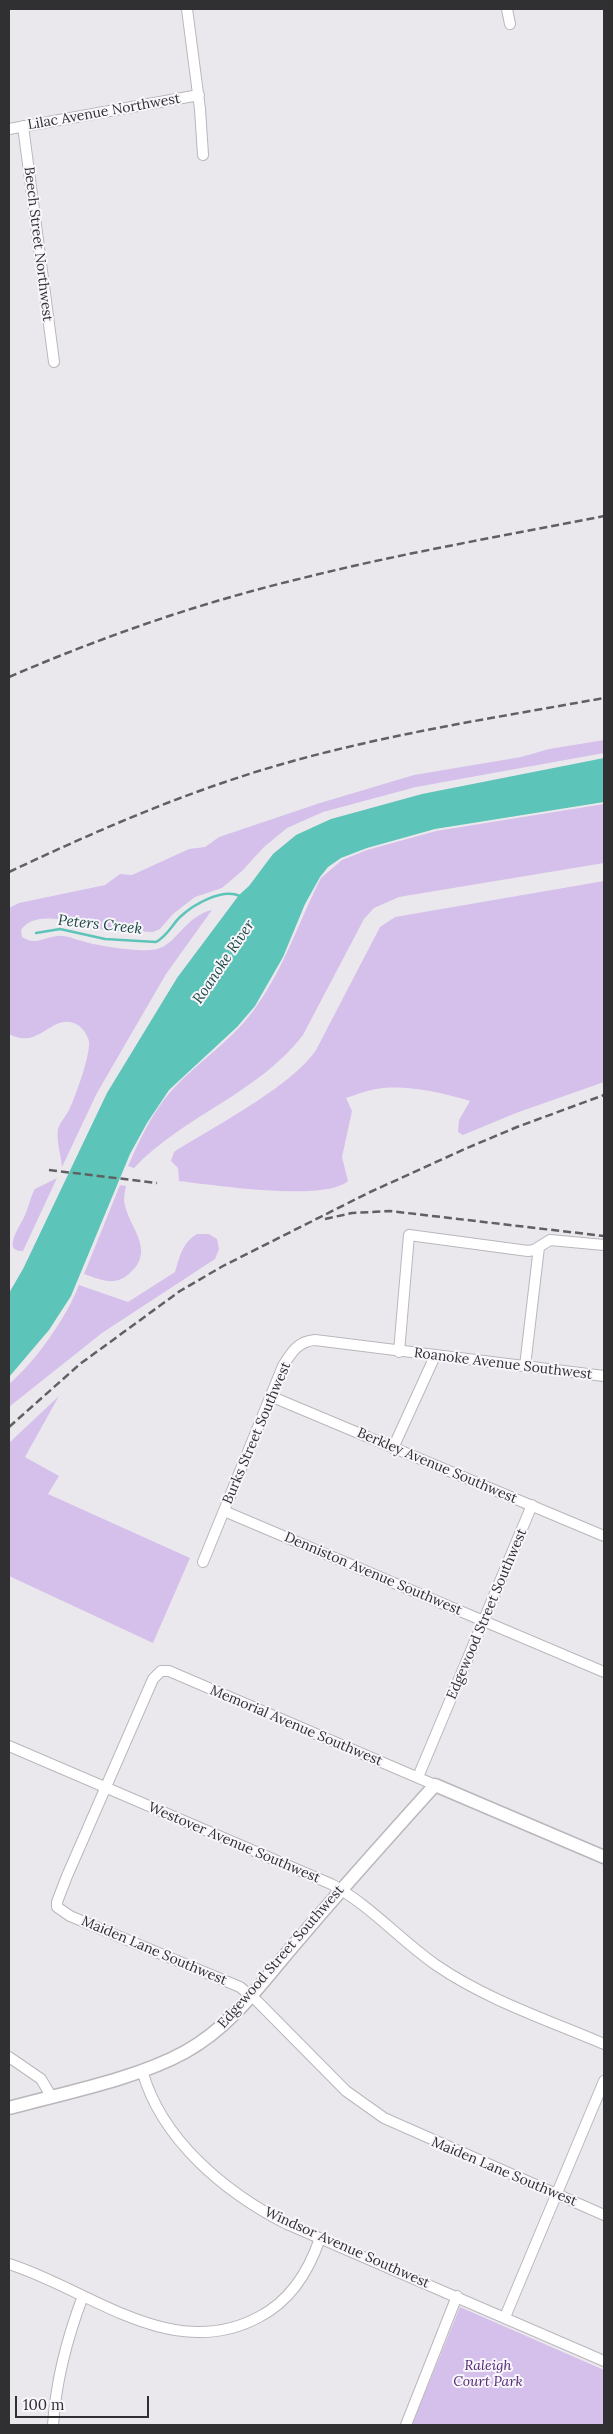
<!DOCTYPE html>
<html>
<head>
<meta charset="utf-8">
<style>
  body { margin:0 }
  #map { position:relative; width:613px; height:2434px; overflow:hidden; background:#ebe8ed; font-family:Lora,serif }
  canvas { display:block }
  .frame { position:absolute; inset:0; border:10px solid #302f31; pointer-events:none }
  .scale { position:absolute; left:15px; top:2396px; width:134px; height:22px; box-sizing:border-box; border:2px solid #302f31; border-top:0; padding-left:6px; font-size:15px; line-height:18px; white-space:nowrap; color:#302f31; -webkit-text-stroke:4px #f8f6fb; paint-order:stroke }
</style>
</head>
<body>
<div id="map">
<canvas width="613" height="2434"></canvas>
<div class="frame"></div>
<div class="scale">100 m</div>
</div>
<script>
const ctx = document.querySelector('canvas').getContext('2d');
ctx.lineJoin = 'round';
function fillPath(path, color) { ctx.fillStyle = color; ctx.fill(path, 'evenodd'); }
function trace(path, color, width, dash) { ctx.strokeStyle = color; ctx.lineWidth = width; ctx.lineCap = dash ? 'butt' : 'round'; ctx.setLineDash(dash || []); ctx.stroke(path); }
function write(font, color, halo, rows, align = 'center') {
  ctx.font = font + ' Lora,serif'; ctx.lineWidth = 4; ctx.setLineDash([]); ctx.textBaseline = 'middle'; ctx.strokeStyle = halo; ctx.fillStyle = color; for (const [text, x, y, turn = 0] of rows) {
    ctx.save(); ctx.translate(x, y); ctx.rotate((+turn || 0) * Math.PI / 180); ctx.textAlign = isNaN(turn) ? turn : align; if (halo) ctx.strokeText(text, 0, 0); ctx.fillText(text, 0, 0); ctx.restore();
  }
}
fillPath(new Path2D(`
  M604,740V753L416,787L323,812L287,828L264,847L242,871L222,888L195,897L173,914L160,929L153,932C138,931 122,932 106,930C84,926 37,906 21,930L22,937C36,946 44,937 58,936C66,935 77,940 85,942C100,946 143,953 157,949C177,944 185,916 212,910L166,974L97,1093L62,1167C61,1156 56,1139 58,1129C60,1122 67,1115 70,1108C76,1095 90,1056 89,1042C88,1035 82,1027 76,1024C52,1012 39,1051 9,1034V908L19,903L105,885L120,874L132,875L189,849L205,847L219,837L320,803L414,775L521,757L549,749Z
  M604,804V863L399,897L374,908L364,919L303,1035C259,1093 183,1116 134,1168L128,1166C139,1141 153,1111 172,1090C199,1061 233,1040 256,1007C284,968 299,921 321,878L342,860L367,850L436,831Z
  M604,881V1082L516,1113L463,1135L458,1132L459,1120L470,1101C443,1093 405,1084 377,1089C367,1090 356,1095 346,1098L352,1111L342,1157L348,1181C325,1202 213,1185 179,1181L178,1168L171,1161L174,1152C213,1127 291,1087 316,1050L380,927L395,917Z
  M57,1178L23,1251C0,1252 22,1224 25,1215C29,1206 30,1198 35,1189Z
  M120,1185L126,1186C125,1192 123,1199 125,1205C129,1227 156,1250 130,1273C115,1287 101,1280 84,1274Z
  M197,1234H209L217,1239L219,1249L215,1259L102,1333L9,1407V1384C36,1361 66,1318 79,1285L128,1302L175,1272C180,1256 182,1243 197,1234Z
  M59,1396L25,1457L59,1476L48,1494L190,1558L153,1643L9,1576V1443Z
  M460,2307L604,2370V2425H412Z`), '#d5c0ec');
fillPath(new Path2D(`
  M604,758V802L435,829L367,848L341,858L328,867L320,877L305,904L283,957L255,1006L237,1027L169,1090L147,1123L130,1154L71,1296L49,1330L9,1377V1293L23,1269L107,1093L177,978L239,895L249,886L273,854L296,835L331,819L422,794Z`), '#5cc4b9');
trace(new Path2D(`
  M36,933L60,929L105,939L156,942C167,936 172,925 180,917C194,904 222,888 240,896`), '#5cc4b9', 2.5);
const minor = new Path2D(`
  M187,9L200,109L203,155
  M507,9L510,24
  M23,126L54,362
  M9,129L199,95
  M399,1352L409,1235L528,1251L534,1250L550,1240L604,1245
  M525,1366L539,1247
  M270,1396L604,1536
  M393,1448L435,1356
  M224,1511L604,1672
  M203,1562L283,1366C291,1353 298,1341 315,1340L604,1376
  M9,1746L331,1884C370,1905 400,1940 436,1965C487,2000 548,2020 604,2044
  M418,1777L532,1505
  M435,1785L169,1671H161L153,1679L67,1876L57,1902V1907L70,1916L240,1987L257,2001L346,2091L384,2118L604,2215
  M9,2057L41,2079L51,2096
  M142,2070C161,2140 226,2193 287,2224L604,2361
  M9,2264C89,2289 172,2364 259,2317C290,2301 309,2271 320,2238
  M505,2317L604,2081
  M53,2425C56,2380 67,2338 83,2296
  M406,2425L457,2296`);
const tertiary = new Path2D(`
  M9,2108C64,2093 136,2079 185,2052C234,2025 264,1979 300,1938C344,1886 390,1835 435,1785L604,1857`);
trace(minor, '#b9b7bc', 12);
trace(tertiary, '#b9b7bc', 15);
trace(minor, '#fff', 10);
trace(tertiary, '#fff', 12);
trace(new Path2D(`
  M9,677C104,636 202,602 303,578C402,553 504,536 604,516
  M9,872C79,839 151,807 225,782C347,740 477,721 604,698
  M49,1170L157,1183
  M325,1219L352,1213L390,1211L604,1236
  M9,1427L80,1364L180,1291L223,1266L368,1193L467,1148L517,1127L604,1095`), '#605f62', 2.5, [8, 4]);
write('14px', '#302f31', '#f8f6fb', [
  ["Lilac Avenue Northwest",104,112,-10],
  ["Beech Street Northwest",38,244,83],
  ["Roanoke Avenue Southwest",503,1364,7],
  ["Burks Street Southwest",257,1433,-67],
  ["Berkley Avenue Southwest",437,1466,23],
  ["Denniston Avenue Southwest",373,1574,23],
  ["Edgewood Street Southwest",487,1614,-67],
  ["Memorial Avenue Southwest",296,1726,23],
  ["Westover Avenue Southwest",234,1843,23],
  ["Maiden Lane Southwest",154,1951,23],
  ["Edgewood Street Southwest",281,1957,-49],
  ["Maiden Lane Southwest",504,2172,23],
  ["Windsor Avenue Southwest",347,2248,24]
]);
write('italic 14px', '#542976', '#f8f6fb', [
  ["Raleigh",488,2366],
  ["Court Park",488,2382]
]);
write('italic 15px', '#1b4a45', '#f8f6fb', [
  ["Peters Creek",100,925,6],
  ["Roanoke River",224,962,-56]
]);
</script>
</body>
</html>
